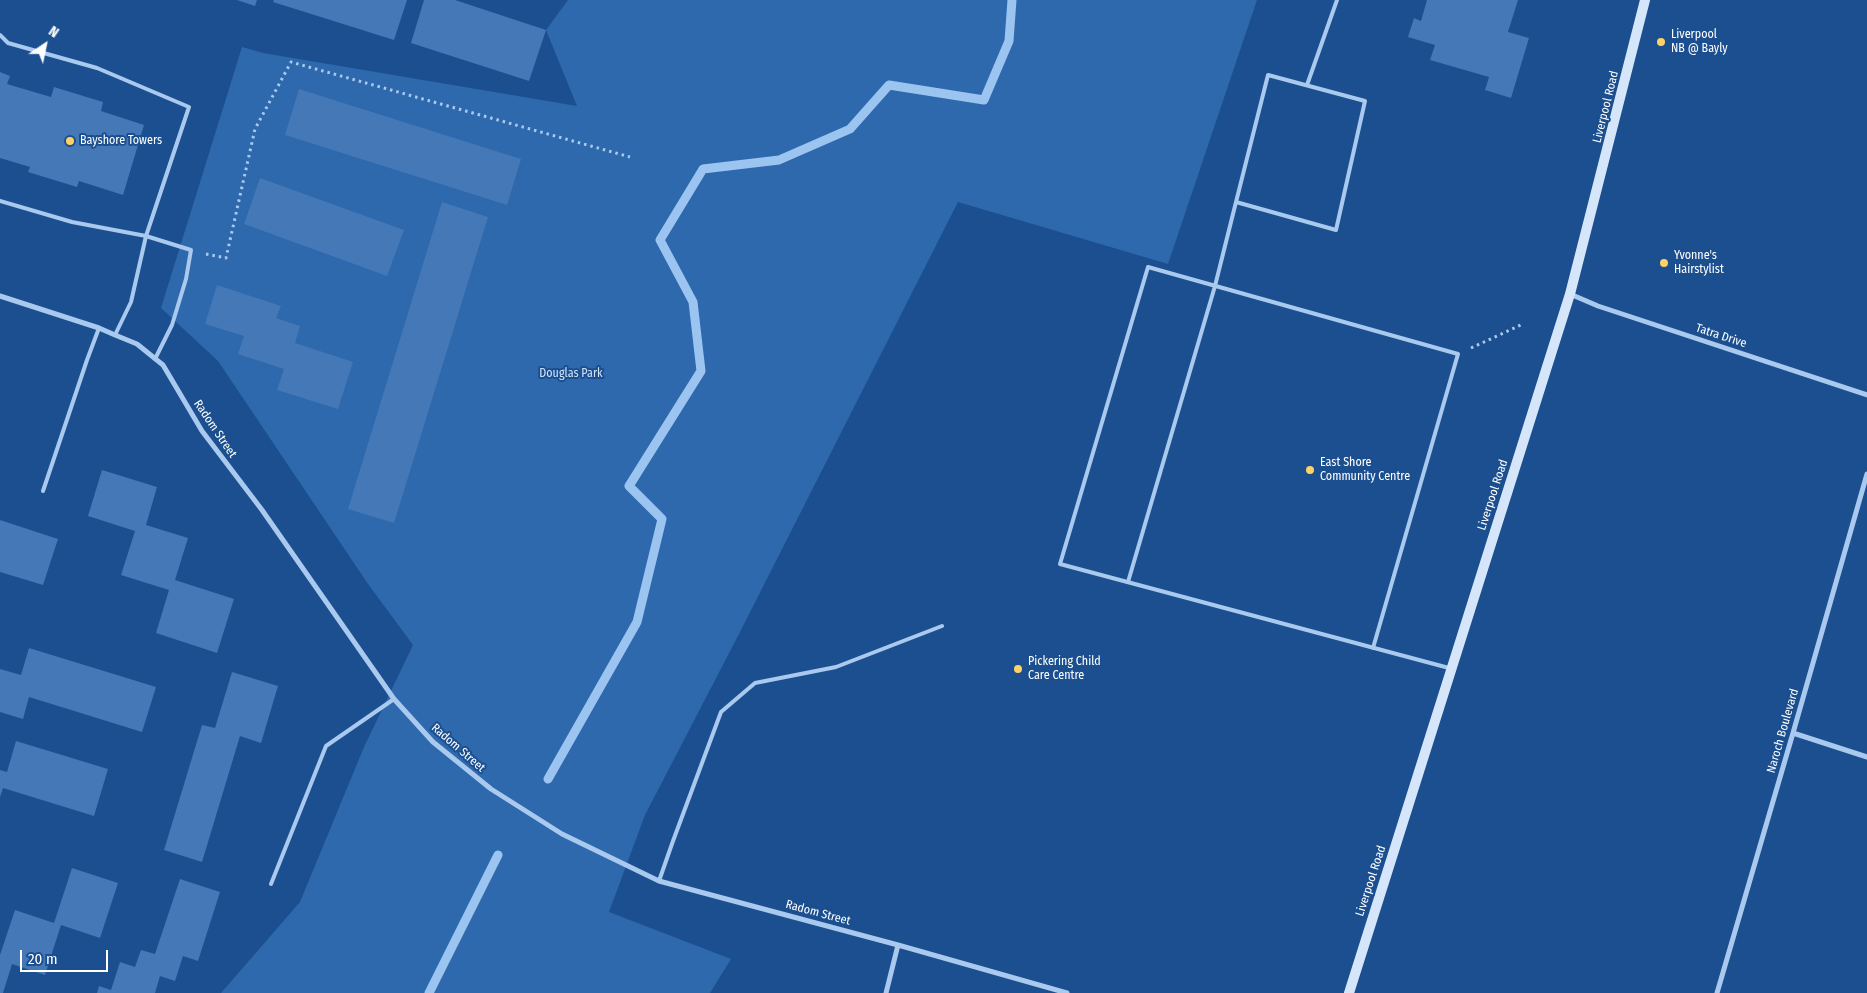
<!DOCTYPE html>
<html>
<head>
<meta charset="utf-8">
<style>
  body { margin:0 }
  #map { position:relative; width:1867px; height:993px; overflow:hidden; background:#1b4f8f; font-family:"Fira Sans Condensed",sans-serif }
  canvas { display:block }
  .north { position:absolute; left:20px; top:20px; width:50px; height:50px; -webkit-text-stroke:4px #1b4f8f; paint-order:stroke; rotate:34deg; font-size:14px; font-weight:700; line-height:20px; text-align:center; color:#fff }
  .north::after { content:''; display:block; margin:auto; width:18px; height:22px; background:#fff; clip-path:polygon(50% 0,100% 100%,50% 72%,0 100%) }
  .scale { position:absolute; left:20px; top:950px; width:88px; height:22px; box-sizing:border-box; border:2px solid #fff; border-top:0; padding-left:6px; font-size:15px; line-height:18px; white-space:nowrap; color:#fff; -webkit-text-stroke:4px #1b4f8f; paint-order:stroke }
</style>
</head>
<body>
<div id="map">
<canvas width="1867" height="993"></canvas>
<div class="north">N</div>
<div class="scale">20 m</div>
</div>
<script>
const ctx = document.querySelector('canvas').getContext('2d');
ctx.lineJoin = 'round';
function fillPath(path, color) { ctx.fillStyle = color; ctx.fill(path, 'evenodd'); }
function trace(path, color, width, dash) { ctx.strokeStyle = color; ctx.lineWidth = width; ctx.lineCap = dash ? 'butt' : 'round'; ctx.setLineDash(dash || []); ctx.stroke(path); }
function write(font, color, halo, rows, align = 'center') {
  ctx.font = font + ' "Fira Sans Condensed",sans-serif'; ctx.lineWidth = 4; ctx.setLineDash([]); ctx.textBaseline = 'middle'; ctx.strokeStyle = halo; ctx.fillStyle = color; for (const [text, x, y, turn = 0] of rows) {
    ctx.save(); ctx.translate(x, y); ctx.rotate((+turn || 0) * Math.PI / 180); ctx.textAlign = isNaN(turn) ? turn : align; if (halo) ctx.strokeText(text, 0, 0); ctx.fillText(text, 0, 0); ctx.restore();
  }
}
fillPath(new Path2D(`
  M568,0H1257L1168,264L958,202L740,632L645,815L609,912L731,959L710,993H221L300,902L364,747L413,645L368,584L218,361L161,308L242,47L263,53L577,106L546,30Z`), '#2e69ad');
trace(new Path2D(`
  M548,779L637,622L662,519L629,486L701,371L693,302L660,240L703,169L779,160L850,129L889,85L984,100L1009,41L1012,0
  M429,993L498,855`), '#9cc4f0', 9);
fillPath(new Path2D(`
  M237,0H257L255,6Z
  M274,0H407L394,40L273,2Z
  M424,0H455L546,30L529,81L411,43Z
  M1427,0H1518L1508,32L1529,38L1511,98L1485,90L1489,77L1430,60L1435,45L1408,37L1414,18L1421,21Z
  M0,72L10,76L7,84L51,97L54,87L103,102L101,111L144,125L123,195L79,181L77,187L28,172L30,167L0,158Z
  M299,89L521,159L507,205L285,135Z
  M260,178L404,230L387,276L244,224Z
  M442,202L488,217L394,523L348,509Z
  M217,285L281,306L276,318L300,326L295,343L353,362L338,409L277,390L284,369L238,354L244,336L205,324Z
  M102,470L157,487L146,525L188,538L175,580L234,599L217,653L156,633L169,590L121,575L135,531L88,516Z
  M0,520L58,539L43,585L0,572Z
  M29,648L156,687L142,732L29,697L23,719L0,712V669L21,675Z
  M232,672L278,686L261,743L240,736L202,862L164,850L202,725L215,728Z
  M16,741L108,769L94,816L3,788L0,797V770L7,772Z
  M72,868L118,883L100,938L61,925L45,975L12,964L3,993H0V955L15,910L54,923Z
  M180,879L220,892L198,961L183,956L175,981L160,976L155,993H97L99,986L111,990L120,962L135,967L141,950L155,954Z`), '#4478b7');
trace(new Path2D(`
  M206,254L226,258L255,129L291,62L630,157
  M1471,348L1523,324`), '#a9c9ee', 3, [2.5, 4]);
trace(new Path2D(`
  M0,35L8,43L97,68L189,107L146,236L131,302L115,335
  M1268,75L1365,101L1336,230L1236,202Z
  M1307,85L1337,0
  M0,201L72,222L146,236L191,250L186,279L172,325L155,359
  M43,491L87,360L99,328
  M1128,582L1215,286L1236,202
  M1373,648L1458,354L1148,267L1060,564L1449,668
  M659,881L673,841L721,712L755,683L836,667L942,626
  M271,884L326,746L394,699`), '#a9c9ee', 4);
trace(new Path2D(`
  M1570,294L1598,306L1867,395
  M0,296L99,328L115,335L137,344L163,365L202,431L262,510L394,699L433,742L491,789L562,834L659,881L898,945L1067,993
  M1793,733L1867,757
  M886,993L898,945
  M1717,993L1793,733L1867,474`), '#a9c9ee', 5);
trace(new Path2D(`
  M1349,993L1570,294L1645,0`), '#d6e6fa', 10);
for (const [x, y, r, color] of [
  [1661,42,5,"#ffd166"],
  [70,141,5,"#ffd166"],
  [1664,263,5,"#ffd166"],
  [1310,470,5,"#ffd166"],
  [1018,669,5,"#ffd166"]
]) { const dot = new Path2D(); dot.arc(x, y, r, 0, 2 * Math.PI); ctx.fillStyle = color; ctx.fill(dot); trace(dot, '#1b4f8f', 2); }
write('12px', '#fff', '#1b4f8f', [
  ["Liverpool",1671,35],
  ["NB @ Bayly",1671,49],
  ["Bayshore Towers",80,141],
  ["Yvonne's",1674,256],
  ["Hairstylist",1674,270],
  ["East Shore",1320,463],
  ["Community Centre",1320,477],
  ["Pickering Child",1028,662],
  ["Care Centre",1028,676]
], 'left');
write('12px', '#fff', '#1b4f8f', [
  ["Liverpool Road",1606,107,-76],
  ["Tatra Drive",1721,336,18],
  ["Radom Street",215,429,56],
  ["Liverpool Road",1493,495,-72],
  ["Naroch Boulevard",1783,731,-74],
  ["Radom Street",458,748,41],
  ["Liverpool Road",1371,881,-72],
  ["Radom Street",818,913,15]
]);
write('12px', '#cfe3fa', '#1b4f8f', [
  ["Douglas Park",571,374]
]);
</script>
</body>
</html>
